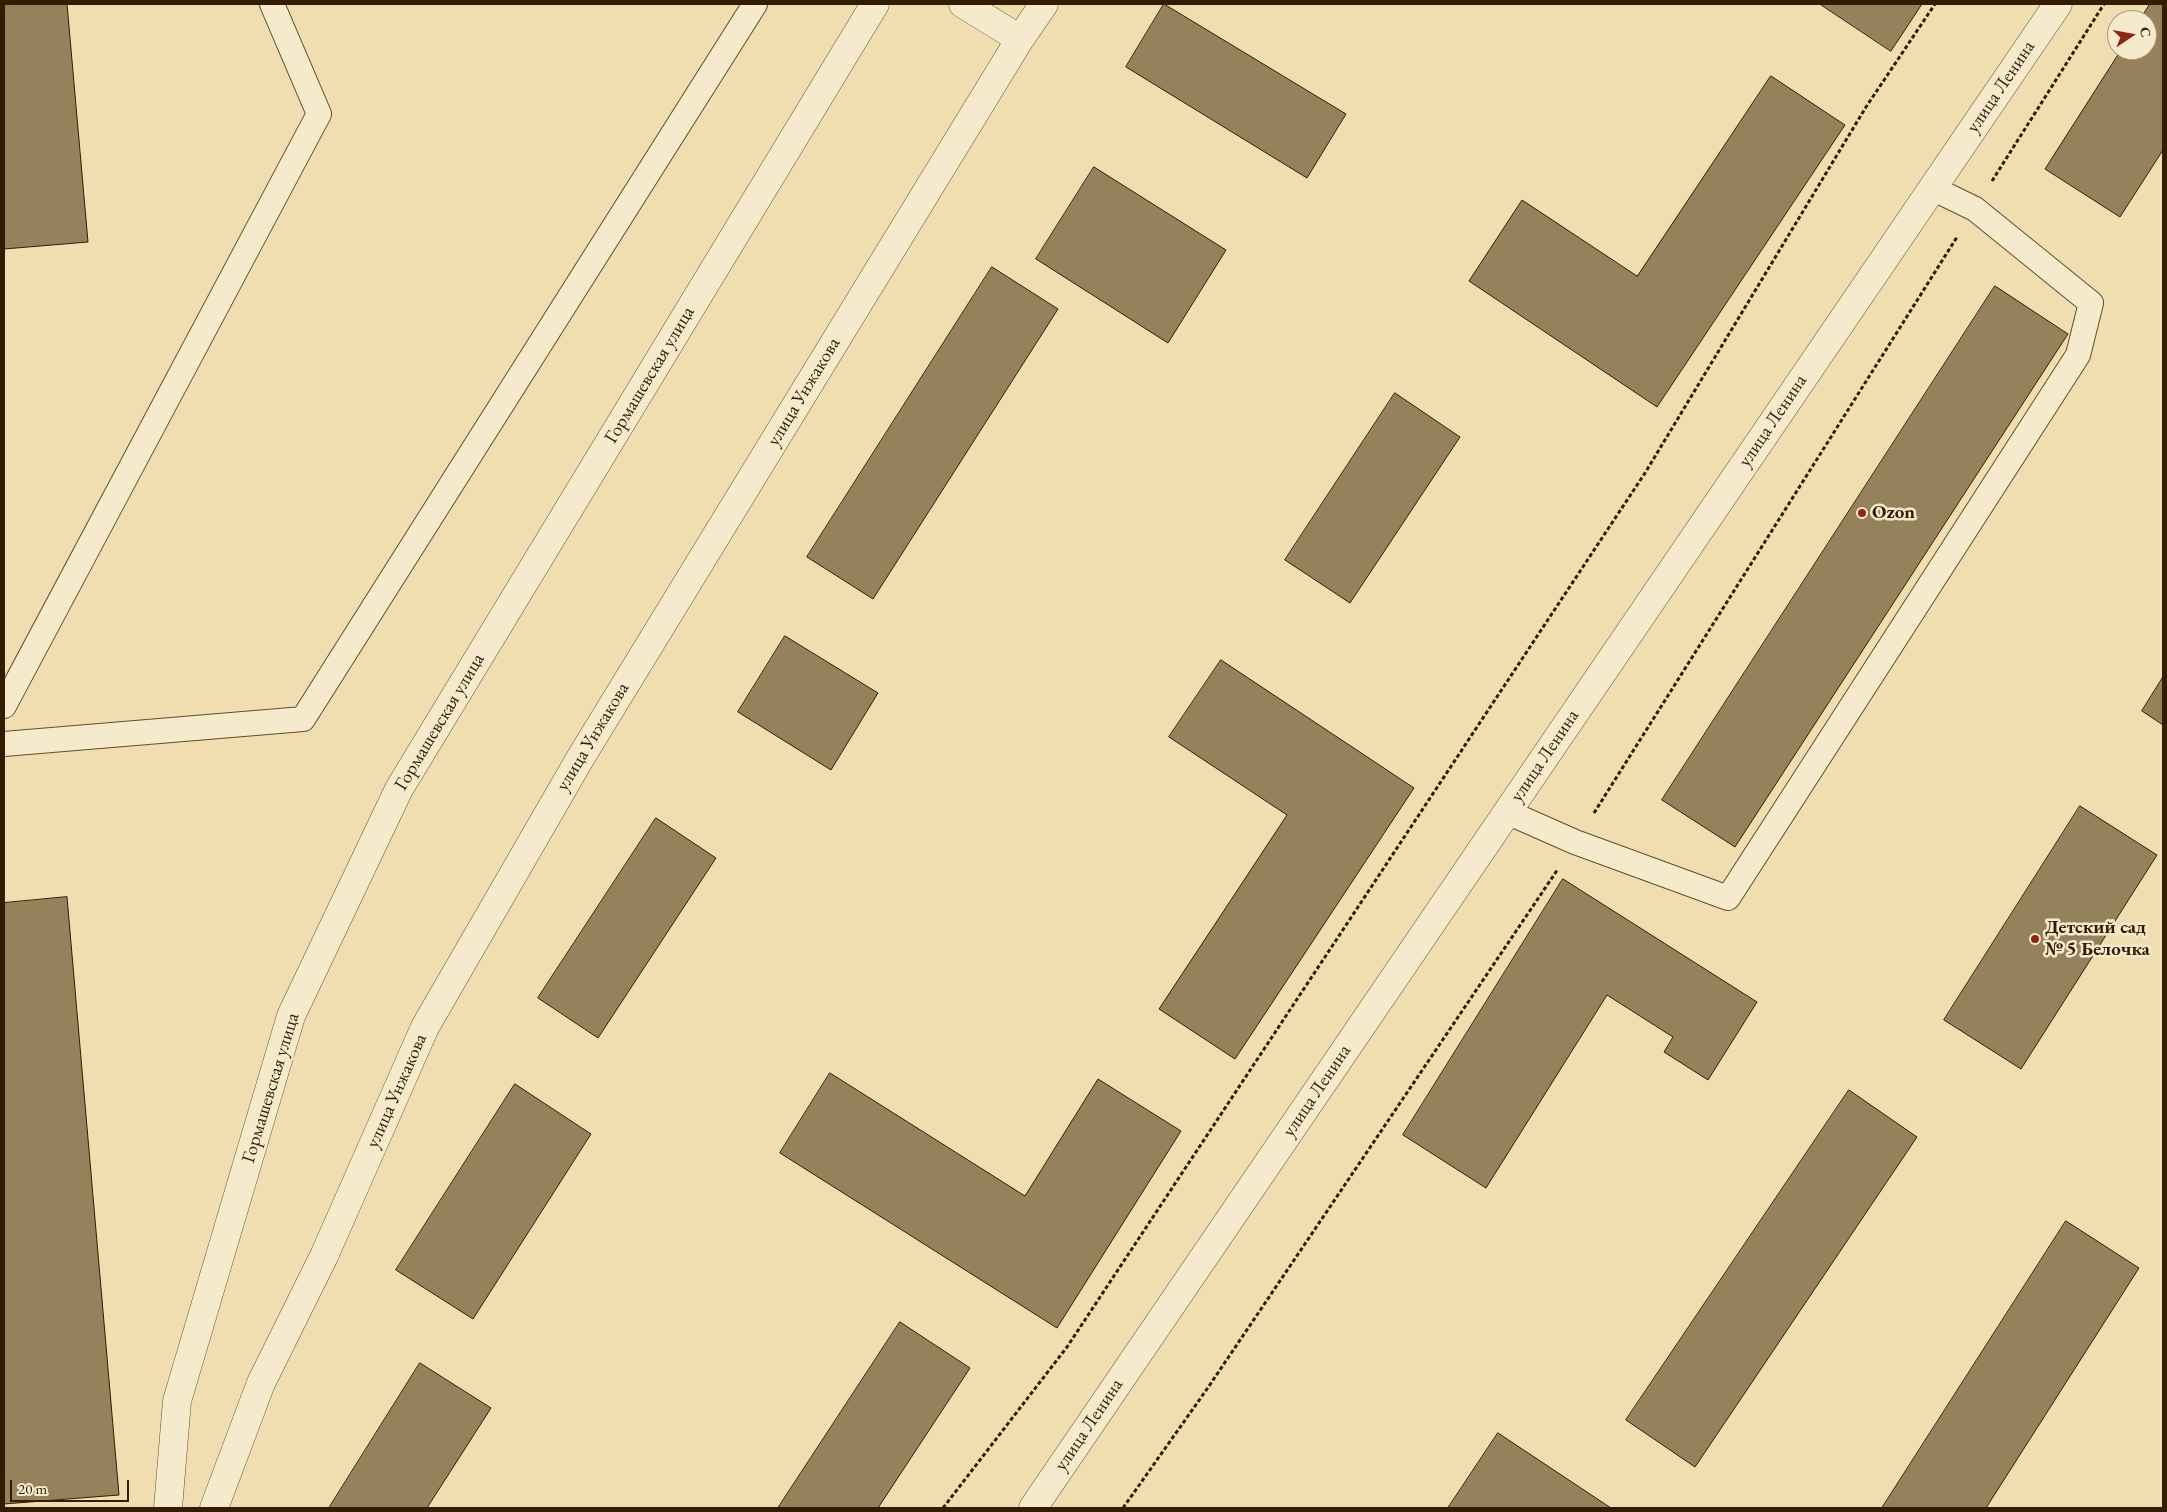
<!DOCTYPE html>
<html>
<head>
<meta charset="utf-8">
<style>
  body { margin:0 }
  #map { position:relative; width:2167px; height:1512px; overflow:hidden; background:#f0deb0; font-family:"EB Garamond",serif }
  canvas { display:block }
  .frame { position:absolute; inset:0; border:5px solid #331d00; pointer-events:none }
  .north { position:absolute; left:2107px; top:10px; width:50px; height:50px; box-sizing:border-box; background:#f5eacc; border:1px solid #a7987a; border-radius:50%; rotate:78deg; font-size:14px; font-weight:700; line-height:20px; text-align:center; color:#331d00 }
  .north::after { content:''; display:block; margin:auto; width:18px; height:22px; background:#8f2418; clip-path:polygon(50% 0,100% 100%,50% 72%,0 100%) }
  .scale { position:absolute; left:10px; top:1480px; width:119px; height:22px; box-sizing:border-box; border:2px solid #331d00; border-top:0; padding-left:6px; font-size:15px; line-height:18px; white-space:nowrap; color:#331d00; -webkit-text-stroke:4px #f5eacc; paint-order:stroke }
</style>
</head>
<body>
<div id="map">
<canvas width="2167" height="1512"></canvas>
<div class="frame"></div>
<div class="north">С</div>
<div class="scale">20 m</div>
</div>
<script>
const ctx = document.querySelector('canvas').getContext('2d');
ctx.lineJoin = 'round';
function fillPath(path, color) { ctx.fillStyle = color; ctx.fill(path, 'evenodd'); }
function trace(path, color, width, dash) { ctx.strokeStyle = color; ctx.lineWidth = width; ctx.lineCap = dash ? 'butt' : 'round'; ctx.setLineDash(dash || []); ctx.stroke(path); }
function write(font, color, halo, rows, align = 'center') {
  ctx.font = font + ' "EB Garamond",serif'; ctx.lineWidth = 5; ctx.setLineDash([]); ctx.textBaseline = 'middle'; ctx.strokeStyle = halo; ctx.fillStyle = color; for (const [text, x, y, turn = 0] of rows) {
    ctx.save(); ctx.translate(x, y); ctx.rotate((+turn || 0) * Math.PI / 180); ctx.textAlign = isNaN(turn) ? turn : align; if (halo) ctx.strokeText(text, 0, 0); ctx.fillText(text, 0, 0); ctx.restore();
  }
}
const building = new Path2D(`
  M4,4H67L88,242L4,249Z
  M1164,4L1346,114L1307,178L1126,67Z
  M1820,4H1922L1891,51Z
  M2150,4H2163V150L2120,217L2045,169L2121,50H2147V20H2140Z
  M1771,76L1845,125L1657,407L1469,281L1522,200L1637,276Z
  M1094,167L1226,250L1168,343L1036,259Z
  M992,267L1058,309L873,599L807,557Z
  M1995,286L2068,334L1735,847L1662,800Z
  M1395,393L1460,437L1350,603L1285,560Z
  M785,636L878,693L831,770L738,712Z
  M1221,660L1414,788L1235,1059L1159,1009L1287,815L1169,737Z
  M2163,677V725L2142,711Z
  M2080,806L2157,855L2021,1069L1944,1020Z
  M656,818L716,858L598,1038L538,998Z
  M1563,879L1757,1002L1708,1080L1664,1052L1673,1037L1607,995L1486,1188L1403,1135Z
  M67,897L119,1495L4,1504V903Z
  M830,1073L1025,1196L1098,1079L1181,1131L1057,1328L780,1153Z
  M515,1084L591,1134L473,1319L396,1270Z
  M1849,1090L1917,1137L1695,1467L1626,1420Z
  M2066,1221L2139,1268L1986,1508H1882Z
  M900,1322L970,1368L878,1508H778Z
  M420,1363L491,1408L427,1508H329Z
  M1498,1433L1611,1508H1448Z`);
fillPath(building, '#95815c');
trace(building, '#331d00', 1);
const lane = new Path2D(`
  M4,706L319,114L272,4
  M4,744L303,719L755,4
  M1507,812L1575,842L1728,898L2078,355L2091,303L1975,209L1932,188`);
const street = new Path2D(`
  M963,4L1020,39
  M168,1508L177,1401L291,1016L399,789L875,4
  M214,1508L261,1383L324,1256L425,1027L581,757L1020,39L1044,4
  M1033,1508L2058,4`);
trace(lane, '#624d2c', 26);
trace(street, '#624d2c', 29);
trace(new Path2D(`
  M1992,181L2104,4
  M1594,813L1957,237
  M943,1508L1067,1347L1645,473L1866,107L1935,4
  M1123,1508L1207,1389L1558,869`), '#331d00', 3, [4, 2.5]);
trace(lane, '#f5eacc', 24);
trace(street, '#f5eacc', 28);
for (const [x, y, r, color] of [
  [1862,513,5,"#8f2418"],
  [2035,939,5,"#8f2418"]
]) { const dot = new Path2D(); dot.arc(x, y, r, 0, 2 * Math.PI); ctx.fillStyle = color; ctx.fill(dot); trace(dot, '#f5eacc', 2); }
write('19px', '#331d00', '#f5eacc', [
  ["улица Ленина",2001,87,-56],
  ["Гормашевская улица",650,375,-59],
  ["улица Унжакова",804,392,-59],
  ["улица Ленина",1773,421,-56],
  ["Гормашевская улица",440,722,-59],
  ["улица Унжакова",593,737,-59],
  ["улица Ленина",1545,756,-56],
  ["Гормашевская улица",271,1088,-73],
  ["улица Унжакова",397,1091,-66],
  ["улица Ленина",1317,1091,-56],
  ["улица Ленина",1089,1425,-56]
]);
write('bold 19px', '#331d00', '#f5eacc', [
  ["Ozon",1872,513],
  ["Детский сад",2045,928],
  ["№ 5 Белочка",2045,950]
], 'left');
</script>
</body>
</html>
